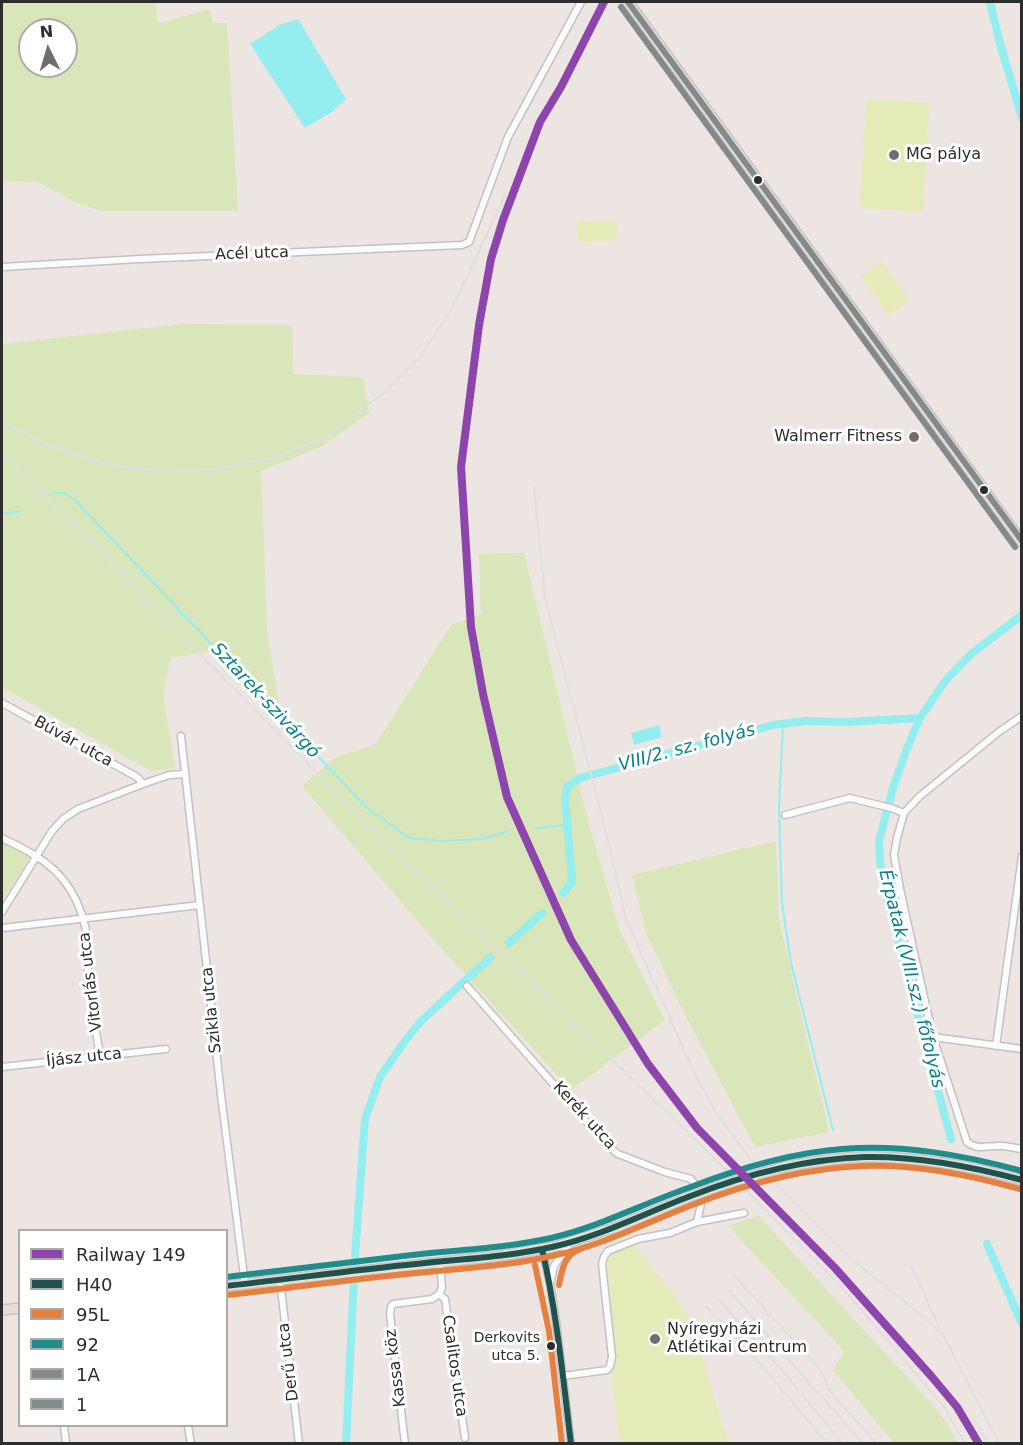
<!DOCTYPE html>
<html>
<head>
<meta charset="utf-8">
<style>
  body { margin:0 }
  #map { position:relative; width:1023px; height:1445px; overflow:hidden; background:#ece5e2; font-family:"DejaVu Sans",sans-serif }
  canvas { display:block }
  .frame { position:absolute; inset:0; border:3px solid #2d2d2d; pointer-events:none }
  .legend { position:absolute; left:18px; top:1229px; width:210px; height:198px; box-sizing:border-box; background:#fff; border:2px solid #ababab; margin:0; padding:8px 10px; list-style:none; font-size:18px; color:#2d2d2d }
  .legend li { display:flex; align-items:center; gap:12px; height:30px }
  .legend b { width:30px; border:2px solid #ababab }
  .north { position:absolute; left:18px; top:18px; width:60px; height:60px; box-sizing:border-box; background:#fff; border:2px solid #ababab; border-radius:50%; rotate:355deg; font-size:16px; font-weight:700; line-height:24px; text-align:center; color:#2d2d2d }
  .north::after { content:''; display:block; margin:auto; width:21px; height:27px; background:#706d6c; clip-path:polygon(50% 0,100% 100%,50% 72%,0 100%) }
</style>
</head>
<body>
<div id="map">
<canvas width="1023" height="1445"></canvas>
<div class="frame"></div>
<ul class="legend">
<li><b style="height:8px;background:#8e44ad"></b>Railway 149</li>
<li><b style="height:8px;background:#1f514e"></b>H40</li>
<li><b style="height:8px;background:#e58041"></b>95L</li>
<li><b style="height:8px;background:#218c8c"></b>92</li>
<li><b style="height:8px;background:#838a8b"></b>1A</li>
<li><b style="height:8px;background:#838a8b"></b>1</li>
</ul>
<div class="north">N</div>
</div>
<script>
const ctx = document.querySelector('canvas').getContext('2d');
ctx.lineJoin = 'round';
function fillPath(path, color) { ctx.fillStyle = color; ctx.fill(path, 'evenodd'); }
function trace(path, color, width, dash) { ctx.strokeStyle = color; ctx.lineWidth = width; ctx.lineCap = dash ? 'butt' : 'round'; ctx.setLineDash(dash || []); ctx.stroke(path); }
function write(font, color, halo, rows, align = 'center') {
  ctx.font = font + ' "DejaVu Sans",sans-serif'; ctx.lineWidth = 6; ctx.setLineDash([]); ctx.textBaseline = 'middle'; ctx.strokeStyle = halo; ctx.fillStyle = color; for (const [text, x, y, turn = 0] of rows) {
    ctx.save(); ctx.translate(x, y); ctx.rotate((+turn || 0) * Math.PI / 180); ctx.textAlign = isNaN(turn) ? turn : align; if (halo) ctx.strokeText(text, 0, 0); ctx.fillText(text, 0, 0); ctx.restore();
  }
}
fillPath(new Path2D(`
  M2,2H156L157,24L209,9L213,23H227L238,211H101L75,202L38,182L2,181ZM30,30H66V66H30Z
  M183,324L292,325L293,374L363,377L369,413L321,447L261,471L267,632L283,729L213,651L170,658L163,695L175,768L151,771L11,692L2,688V344Z
  M524,553L588,821L619,929L665,1020L571,1090L439,946L302,786L335,758L376,744L451,625L481,614L479,554Z
  M2,841L30,856L2,901Z
  M776,841L779,921L829,1132L755,1147L683,1011L646,933L632,875Z
  M759,1216L941,1414L958,1443H894L833,1370L844,1351L728,1226Z`), '#d8e6ba');
fillPath(new Path2D(`
  M866,99L929,103L923,212L860,208Z
  M616,220L617,240L578,242L577,222Z
  M882,261L909,300L888,315L861,276Z
  M634,1245L668,1287L691,1321L728,1443H620L612,1381L616,1357L608,1267V1256Z`), '#e4eab8');
fillPath(new Path2D(`
  M298,19L346,99L332,112L305,128L250,44L281,24Z
  M659,725L662,737L634,745L631,733Z`), '#94edef');
trace(new Path2D(`
  M53,493H64L75,500L366,807L409,838L443,841L481,839L509,831
  M2,514L21,511
  M783,723L779,807L782,903L791,963L833,1130
  M536,828L567,825`), '#94edef', 2);
trace(new Path2D(`
  M990,2L999,40L1022,118
  M563,893L572,882V877L565,798L568,786L580,778L773,725L806,721L846,722L920,718
  M509,943L542,913
  M951,1139L885,891L880,861L879,841L893,788L906,751L920,718L946,680L971,654L1022,615
  M987,1244L1022,1324
  M346,1444L355,1256L365,1119L380,1077L405,1041L421,1021L490,958`), '#94edef', 8);
const minor = new Path2D(`
  M2,267L140,259L462,245L469,242L508,137L581,2
  M2,703L137,777L143,784
  M1022,716L1000,731L920,796L904,813L897,838L894,855L901,894L933,1037L967,1142C977,1150 985,1146 996,1146C1005,1145 1013,1148 1022,1149
  M181,736L221,1095L245,1284
  M785,815L850,798L891,808L904,813
  M2,838C12,843 24,848 34,855C67,874 83,904 88,942C89,954 87,966 88,979C91,1004 96,1030 100,1056
  M2,912L52,831L63,819L78,809L143,784L169,775L185,774
  M2,928L200,905
  M467,986L607,1145L618,1154L665,1172L691,1179L698,1188L701,1204L697,1222
  M933,1037L1022,1049
  M996,1046L1022,856
  M2,1067L166,1049
  M542,1249L550,1283L556,1322L571,1444
  M440,1262L442,1288L439,1294L445,1299L465,1438
  M280,1280L299,1444
  M551,1280L554,1266L569,1244
  M563,1376L607,1370L610,1366L612,1357L602,1264L604,1257L608,1251L638,1239L670,1233L697,1222L744,1213
  M64,1426L66,1444
  M188,1426L191,1444
  M405,1444L390,1314L391,1307L393,1304L432,1299L439,1294`);
const primary = new Path2D(`
  M628,2L1022,542
  M784,1167C811,1162 839,1157 866,1157C919,1157 971,1166 1022,1180
  M226,1286L498,1256L554,1247L617,1227L686,1198
  M2,1310L20,1308`);
trace(minor, '#c3c2c2', 9);
trace(primary, '#c6c3c3', 12);
trace(minor, '#fcfbfb', 6);
trace(primary, '#e8ded4', 9);
trace(new Path2D(`
  M2,422L47,444L107,464L157,471L212,470L275,457L321,439L383,394L420,357L445,320L466,279L506,193
  M2,449L21,472L386,843L705,1149L845,1291L944,1407L965,1444
  M534,487L545,598L607,836L626,919L692,1068L714,1109L746,1154L849,1257L925,1318L943,1335L948,1344L999,1444
  M911,1266L939,1327
  M732,1273L815,1364L823,1376L832,1393
  M729,1290L807,1381L864,1444
  M718,1299L781,1369L843,1444
  M707,1307L754,1357L828,1444
  M827,1388L877,1444
  M973,1417L987,1441`), '#dedfe0', 2);
const primaryBridge = new Path2D(`
  M686,1198L725,1184L784,1167`);
trace(primaryBridge, '#c6c3c3', 12, []);
trace(primaryBridge, '#e8ded4', 9);
trace(new Path2D(`
  M542,1249C557,1313 563,1378 571,1444
  M226,1286C290,1279 353,1270 416,1264C461,1259 507,1257 552,1247C599,1237 643,1214 688,1197C744,1175 804,1159 865,1157C918,1156 970,1166 1022,1180`), '#1f514e', 6);
trace(new Path2D(`
  M535,1265L549,1331L562,1444
  M559,1285C562,1268 565,1253 583,1248
  M227,1295C290,1288 353,1279 416,1273C463,1268 510,1266 556,1255C603,1245 646,1223 692,1205C746,1184 804,1168 863,1166C916,1164 969,1175 1020,1189`), '#e58041', 6);
trace(new Path2D(`
  M226,1277C288,1270 350,1262 412,1255C458,1250 506,1248 551,1238C599,1227 642,1204 688,1188C737,1169 789,1153 842,1149C903,1144 963,1155 1022,1171`), '#218c8c', 6);
trace(new Path2D(`
  M628,2L1022,541`), '#838a8b', 6);
trace(new Path2D(`
  M621,7L1015,547`), '#838a8b', 6);
trace(new Path2D(`
  M604,2L561,87L540,122L503,220L491,259L479,325L461,467L471,627L483,694L507,797L571,940L648,1064L697,1128L835,1268L932,1377L957,1407L979,1444`), '#8e44ad', 8);
for (const [x, y, r, color] of [
  [894,155,6,"#706d6c"],
  [758,180,5,"#2d2d2d"],
  [914,437,6,"#706d6c"],
  [984,490,5,"#2d2d2d"],
  [655,1339,6,"#706d6c"],
  [551,1346,5,"#2d2d2d"]
]) { const dot = new Path2D(); dot.arc(x, y, r, 0, 2 * Math.PI); ctx.fillStyle = color; ctx.fill(dot); trace(dot, '#fff', 2); }
write('14px', '#2d2d2d', '#fff', [
  ["Derkovits",540,1338],
  ["utca 5.",540,1356]
], 'right');
write('16px', '#2d2d2d', '#fff', [
  ["MG pálya",906,155],
  ["Walmerr Fitness",902,437,"right"],
  ["Nyíregyházi",667,1330],
  ["Atlétikai Centrum",667,1348]
], 'left');
write('16px', '#2d2d2d', '#fff', [
  ["Acél utca",252,254,-2],
  ["Búvár utca",73,742,29],
  ["Vitorlás utca",91,982,-97],
  ["Szikla utca",212,1010,-96],
  ["Íjász utca",84,1058,-6],
  ["Kerék utca",584,1116,48],
  ["Derű utca",289,1362,-97],
  ["Csalitos utca",454,1366,82],
  ["Kassa köz",396,1368,-97]
]);
write('italic 18px', '#09828f', '#fff', [
  ["Sztarek-szivárgó",265,701,47],
  ["VIII/2. sz. folyás",687,748,-15],
  ["Érpatak (VIII.sz.) főfolyás",911,979,76]
]);
</script>
</body>
</html>
